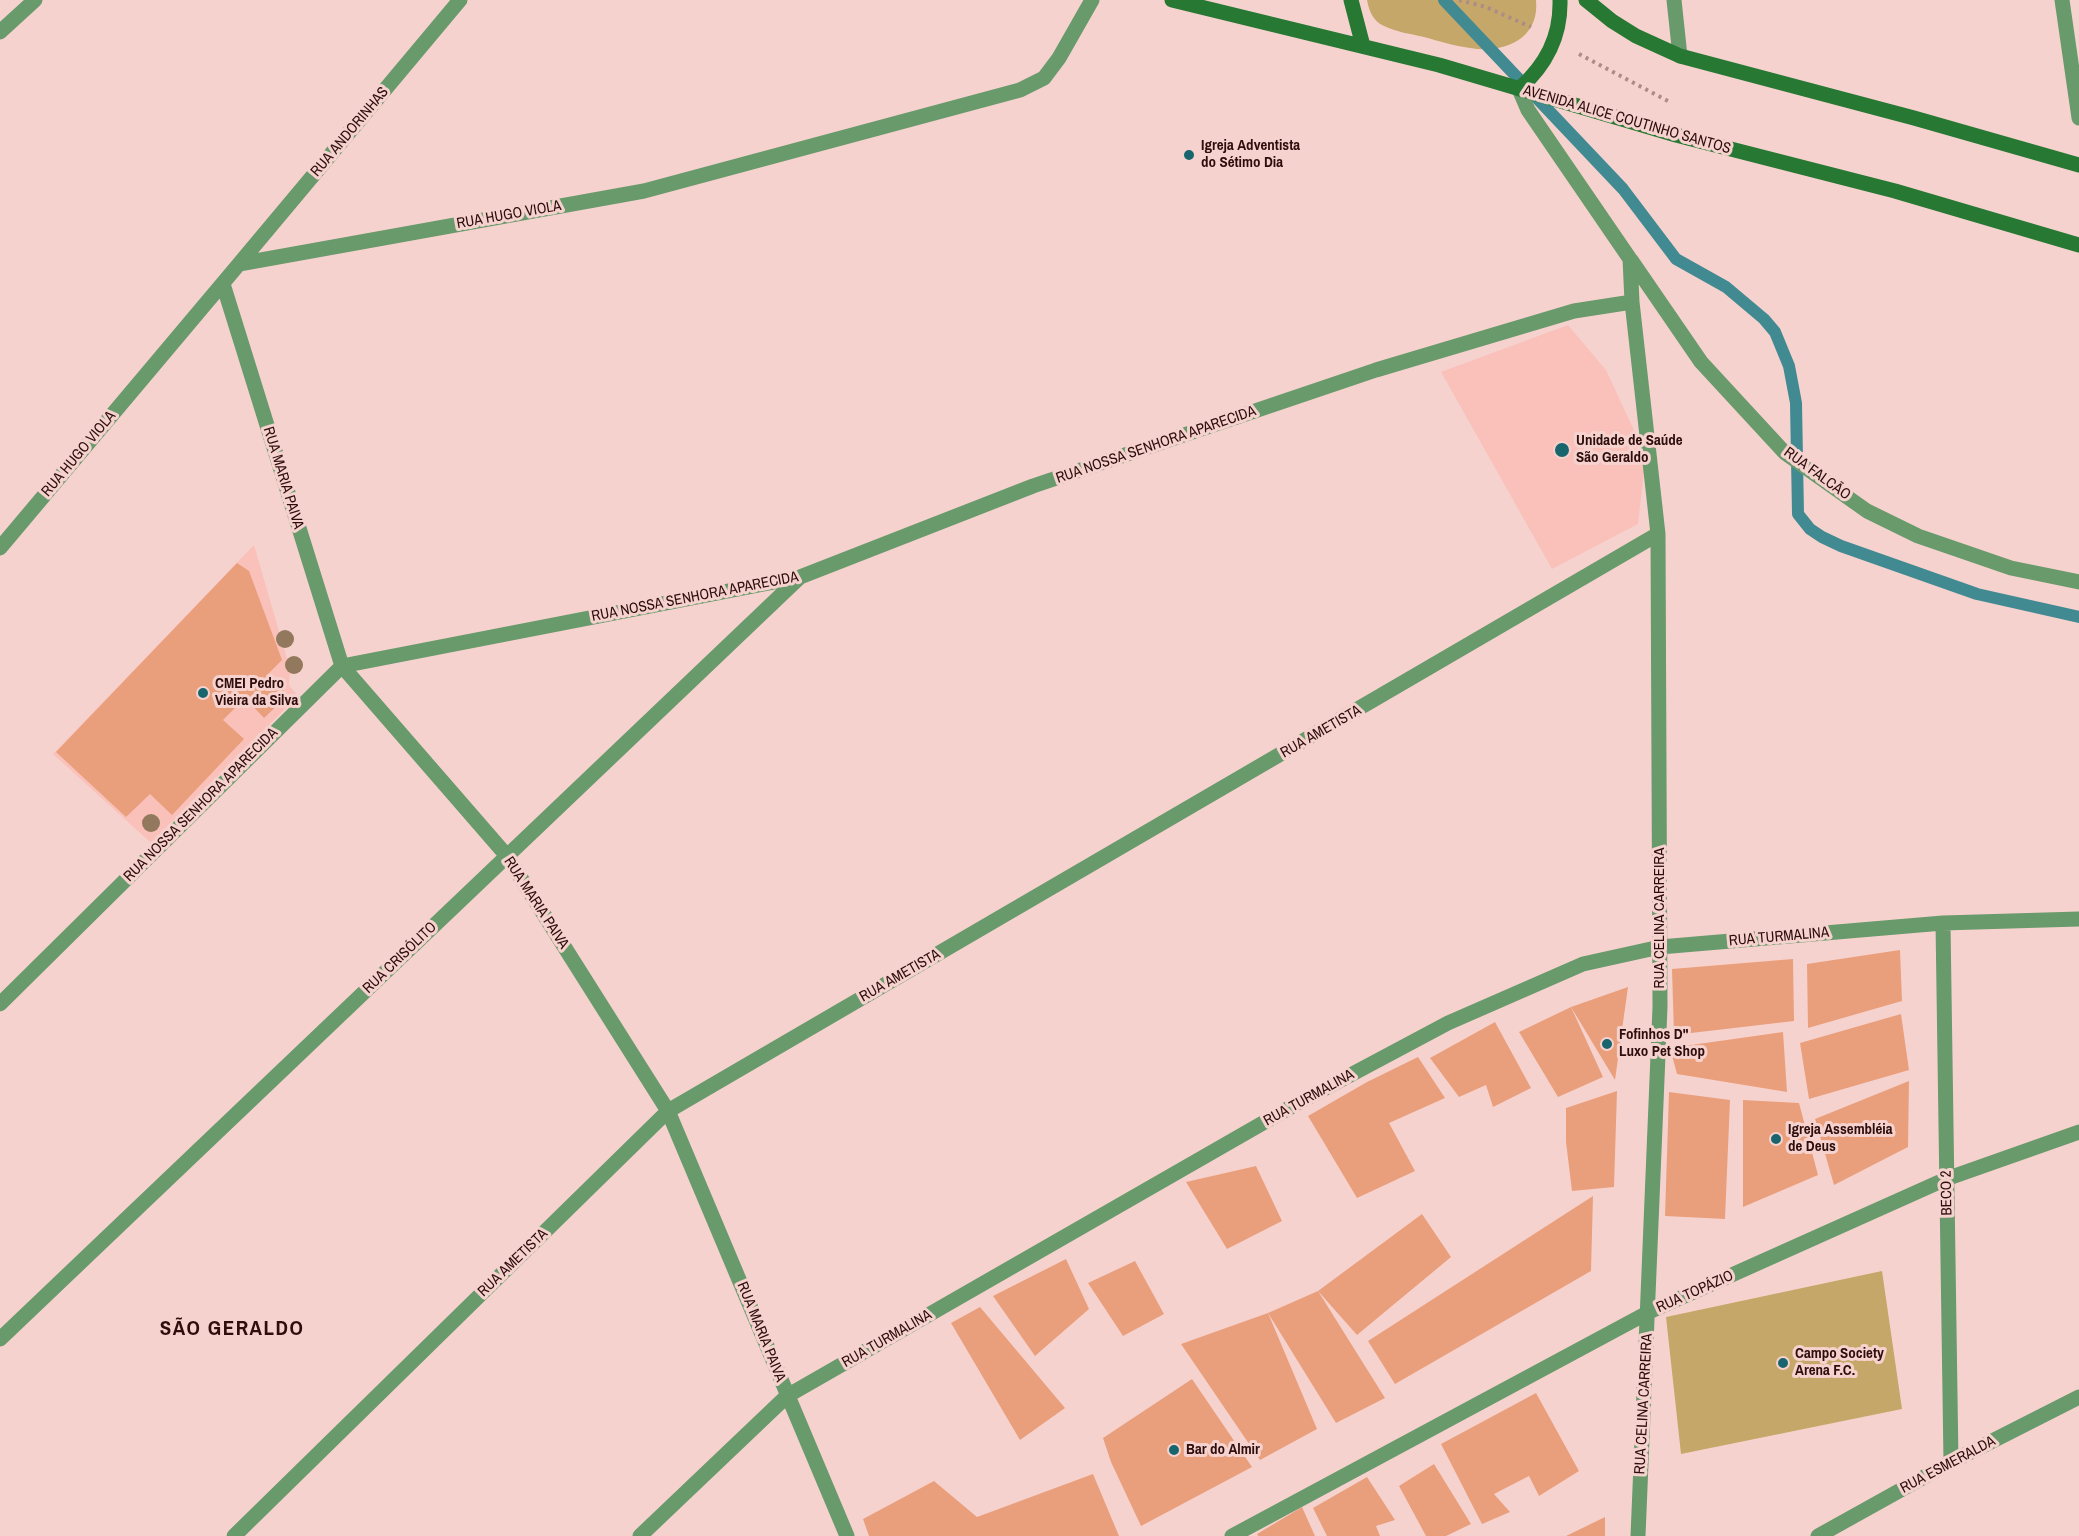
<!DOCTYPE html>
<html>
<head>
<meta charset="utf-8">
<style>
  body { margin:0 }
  canvas { display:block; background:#f6d2ce }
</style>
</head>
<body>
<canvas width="2079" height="1536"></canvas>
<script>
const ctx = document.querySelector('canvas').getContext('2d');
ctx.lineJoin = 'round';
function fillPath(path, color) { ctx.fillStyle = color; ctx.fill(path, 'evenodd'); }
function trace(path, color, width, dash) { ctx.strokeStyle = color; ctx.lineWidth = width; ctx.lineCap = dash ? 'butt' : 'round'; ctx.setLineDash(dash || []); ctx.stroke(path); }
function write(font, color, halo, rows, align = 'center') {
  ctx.font = font + ' "Archivo Narrow",sans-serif'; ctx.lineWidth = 6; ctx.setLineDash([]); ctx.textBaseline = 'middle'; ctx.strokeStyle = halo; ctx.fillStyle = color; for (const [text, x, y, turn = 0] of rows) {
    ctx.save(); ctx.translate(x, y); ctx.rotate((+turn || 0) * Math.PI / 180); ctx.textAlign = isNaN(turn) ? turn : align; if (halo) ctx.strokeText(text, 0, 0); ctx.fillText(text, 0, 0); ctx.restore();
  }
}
fillPath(new Path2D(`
  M1568,325L1606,370L1633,428L1644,472L1638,524L1552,569L1441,372Z
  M254,545L290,669L289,685L298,696L151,843L53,754Z`), '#fac0ba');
fillPath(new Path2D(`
  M1367,0H1536C1540,39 1504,54 1470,48C1454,46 1439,41 1424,37C1411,34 1396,32 1384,26C1373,21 1369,11 1367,0Z
  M1882,1271L1902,1409L1681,1454L1666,1317Z`), '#c5a869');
trace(new Path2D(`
  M1444,0L1623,189L1676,259L1726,287L1764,319L1775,332L1789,366L1796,403L1798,514L1810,529L1822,537L1841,546L1977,594L2079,617`), '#418a92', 12);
fillPath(new Path2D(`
  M237,563L249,571L282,660L268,674L288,695L264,718L245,698L223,720L244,739L172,815L150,794L126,817L56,752Z
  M1900,950L1902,1001L1808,1028L1807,964Z
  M1793,959L1794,1021L1674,1035L1672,969Z
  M1628,987L1615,1080L1571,1007L1603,1077L1558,1097L1519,1032L1571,1007Z
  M1901,1014L1909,1070L1809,1099L1800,1043Z
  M1495,1022L1531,1088L1493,1107L1486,1085L1459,1097L1430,1058Z
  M1783,1032L1787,1092L1677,1074L1670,1048Z
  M1418,1057L1445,1098L1389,1123L1415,1171L1357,1198L1308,1116L1367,1082Z
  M1909,1081L1908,1147L1834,1185L1815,1119Z
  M1617,1091L1614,1187L1572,1191L1566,1142V1108Z
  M1669,1092L1730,1100L1725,1219L1665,1216Z
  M1743,1100L1799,1103L1818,1175L1743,1207Z
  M1256,1166L1282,1221L1227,1249L1186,1182Z
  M1593,1196L1591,1271L1395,1384L1368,1341Z
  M1422,1214L1451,1257L1357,1335L1318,1291Z
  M1066,1259L1089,1309L1035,1356L993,1296Z
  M1135,1261L1164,1314L1123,1336L1088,1283Z
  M1318,1291L1385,1398L1336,1423L1268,1313Z
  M980,1307L1065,1408L1020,1440L951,1323Z
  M1268,1313L1317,1429L1260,1460L1181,1344Z
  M1192,1379L1252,1467L1141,1526L1111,1462L1103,1438Z
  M1536,1393L1579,1471L1539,1496L1529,1476L1494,1494L1510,1512L1482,1524L1441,1444Z
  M1434,1464L1471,1524L1446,1536H1426L1399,1486Z
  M1093,1474L1119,1536H869L863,1519L934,1481L977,1517Z
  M1367,1477L1395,1520L1376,1526L1380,1536H1327L1313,1508Z
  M1302,1507L1315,1536H1258L1257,1534Z
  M1605,1517V1536H1566Z`), '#ea9f7c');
trace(new Path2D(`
  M1459,0L1486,7L1531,27
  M1579,54L1668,101`), '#ad8b88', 4, [3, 4.5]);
trace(new Path2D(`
  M1674,0L1680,56
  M2062,0L2079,118
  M0,32L35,0
  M1519,89L1528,110L1630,259L1632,302L1658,534L1660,1007L1638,1536
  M1631,260L1701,362L1785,453L1867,511L1918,536L2011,568L2079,582
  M239,264L460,0
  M223,284L342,666L507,856L668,1111L847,1536
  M0,548L239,264L644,191L1020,90L1044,78L1059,58L1092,0
  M1943,923L1951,1462
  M0,1004L342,666L800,577L1033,486L1376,370L1574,311L1632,302
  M0,1339L800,577
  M234,1536L668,1111L1658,534
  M640,1536L787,1396L1296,1104L1448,1023L1583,964L1660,947L1943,923L2079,919
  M1232,1536L1649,1312L1946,1179L2079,1132
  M1818,1536L1951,1462L2079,1397`), '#699a6c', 15);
trace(new Path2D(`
  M1172,0L1439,65L1676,135L1895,191L2079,245
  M1351,0L1363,46
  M1586,0L1612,21L1636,36L1680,56L1914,118L2079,165
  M1519,89C1546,65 1561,37 1560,0`), '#277833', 15);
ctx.fillStyle = '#92785d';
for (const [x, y] of [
  [285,639],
  [294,665],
  [151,823]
]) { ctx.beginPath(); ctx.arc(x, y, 9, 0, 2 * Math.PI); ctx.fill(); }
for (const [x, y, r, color] of [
  [1189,155,6,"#18656e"],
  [1562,450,8,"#18656e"],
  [203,693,6,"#18656e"],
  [1607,1044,6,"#18656e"],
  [1776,1139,6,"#18656e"],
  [1783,1363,6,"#18656e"],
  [1174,1450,6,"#18656e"]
]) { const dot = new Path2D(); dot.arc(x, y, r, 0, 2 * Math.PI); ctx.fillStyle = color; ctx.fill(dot); trace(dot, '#f6d2ce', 2); }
write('15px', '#2d0e0c', '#f6d2ce', [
  ["AVENIDA ALICE COUTINHO SANTOS",1627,120,16],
  ["RUA ANDORINHAS",350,132,-50],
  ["RUA HUGO VIOLA",509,215,-10],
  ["RUA NOSSA SENHORA APARECIDA",1156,445,-19],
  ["RUA HUGO VIOLA",79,454,-50],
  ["RUA FALCÃO",1817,474,36],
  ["RUA MARIA PAIVA",283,478,73],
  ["RUA NOSSA SENHORA APARECIDA",695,597,-11],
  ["RUA AMETISTA",1321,732,-30],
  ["RUA NOSSA SENHORA APARECIDA",201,805,-45],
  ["RUA MARIA PAIVA",536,903,57],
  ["RUA CELINA CARREIRA",1660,918,-90],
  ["RUA TURMALINA",1779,937,-5],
  ["RUA CRISÓLITO",400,958,-44],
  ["RUA AMETISTA",900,976,-30],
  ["RUA TURMALINA",1309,1098,-29],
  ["BECO 2",1947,1193,-91],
  ["RUA AMETISTA",513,1263,-44],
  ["RUA TOPÁZIO",1695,1292,-24],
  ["RUA MARIA PAIVA",761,1332,68],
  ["RUA TURMALINA",887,1339,-30],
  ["RUA CELINA CARREIRA",1644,1404,-87],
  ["RUA ESMERALDA",1948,1465,-28]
]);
write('bold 15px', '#2d0e0c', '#f6d2ce', [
  ["Igreja Adventista",1201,146],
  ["do Sétimo Dia",1201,163],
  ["Unidade de Saúde",1576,441],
  ["São Geraldo",1576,458],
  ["CMEI Pedro",215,684],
  ["Vieira da Silva",215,701],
  ["Fofinhos D''",1619,1035],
  ["Luxo Pet Shop",1619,1052],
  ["Igreja Assembléia",1788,1130],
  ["de Deus",1788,1147],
  ["Campo Society",1795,1354],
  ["Arena F.C.",1795,1371],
  ["Bar do Almir",1186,1450]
], 'left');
ctx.letterSpacing = '1.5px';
write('bold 21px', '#2d0e0c', '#f6d2ce', [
  ["SÃO GERALDO",232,1329]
]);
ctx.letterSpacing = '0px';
</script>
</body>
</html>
